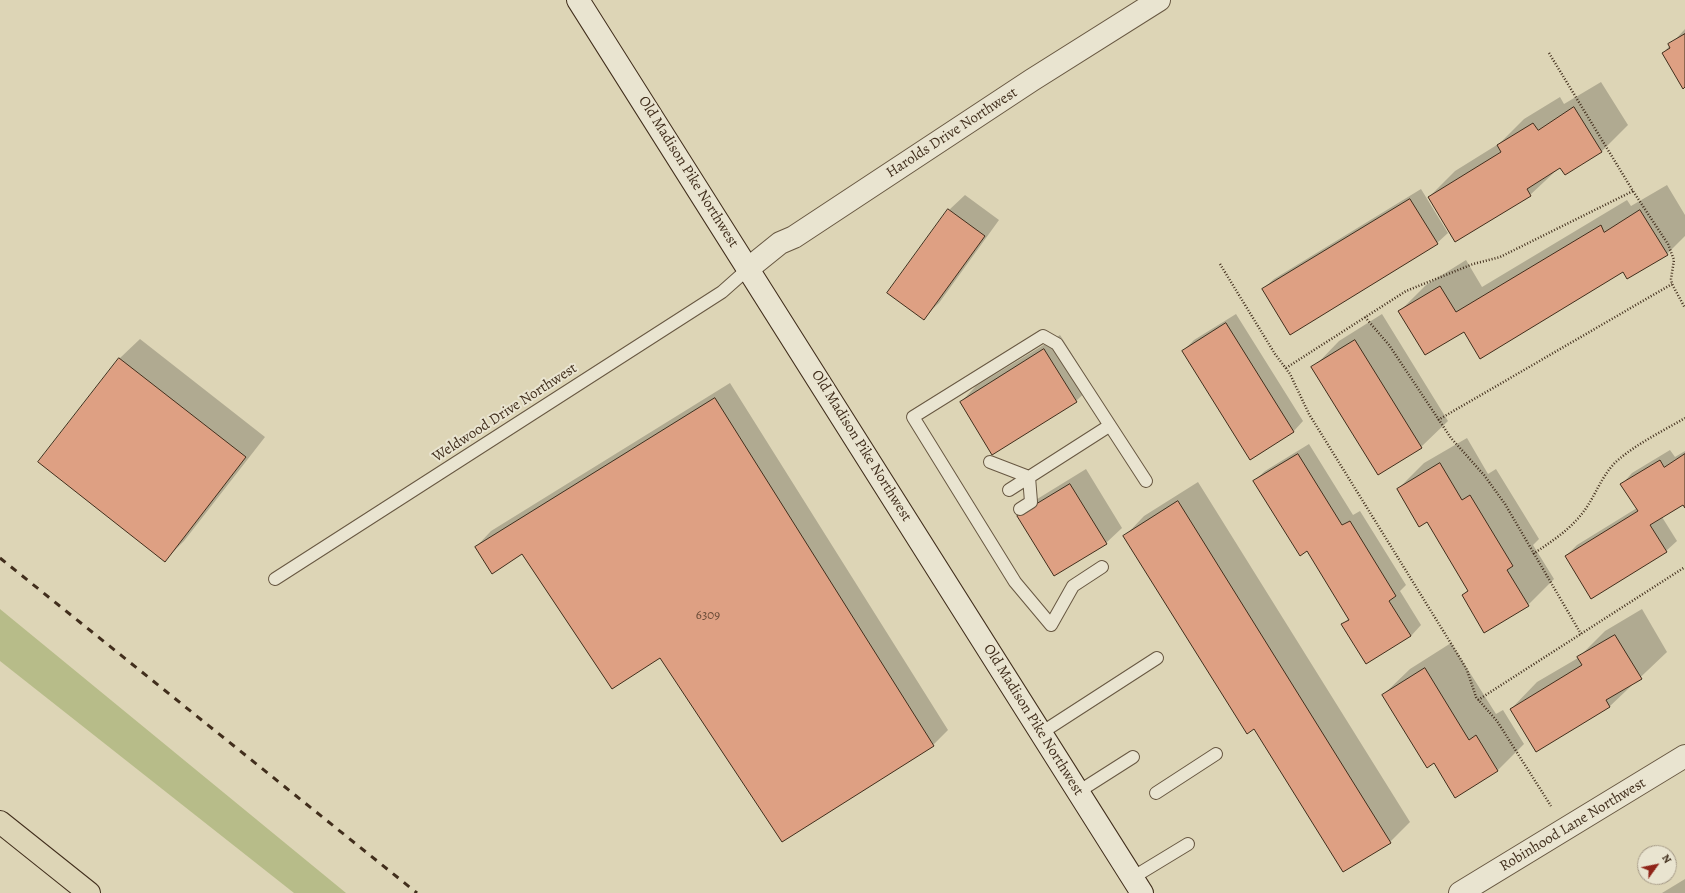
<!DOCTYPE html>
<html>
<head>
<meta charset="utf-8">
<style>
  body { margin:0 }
  #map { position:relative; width:1685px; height:893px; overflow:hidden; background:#ddd5b6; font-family:Alegreya,serif }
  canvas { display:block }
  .north { position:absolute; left:1637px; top:845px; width:40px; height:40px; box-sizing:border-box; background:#e9e4d0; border:1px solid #a69b88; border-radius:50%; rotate:57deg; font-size:11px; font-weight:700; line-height:16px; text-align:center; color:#412e1c }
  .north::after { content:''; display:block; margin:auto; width:14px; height:18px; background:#8f2418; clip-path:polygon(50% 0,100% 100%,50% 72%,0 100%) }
</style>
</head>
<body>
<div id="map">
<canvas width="1685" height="893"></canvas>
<div class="north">N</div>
</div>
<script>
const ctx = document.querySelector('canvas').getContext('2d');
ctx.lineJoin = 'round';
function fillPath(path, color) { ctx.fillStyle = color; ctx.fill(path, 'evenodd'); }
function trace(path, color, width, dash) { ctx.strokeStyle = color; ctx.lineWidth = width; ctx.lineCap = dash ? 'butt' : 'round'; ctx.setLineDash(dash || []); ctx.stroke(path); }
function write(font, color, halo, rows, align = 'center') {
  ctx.font = font + ' Alegreya,serif'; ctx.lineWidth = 4; ctx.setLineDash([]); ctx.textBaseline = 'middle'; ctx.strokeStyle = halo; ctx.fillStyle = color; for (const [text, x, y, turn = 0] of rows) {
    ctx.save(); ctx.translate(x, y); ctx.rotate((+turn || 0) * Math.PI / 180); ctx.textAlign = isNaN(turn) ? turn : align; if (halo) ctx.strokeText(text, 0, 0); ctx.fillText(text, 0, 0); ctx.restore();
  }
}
fillPath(new Path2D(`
  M0,609L346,893H294L0,661Z`), '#b7bc89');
fillPath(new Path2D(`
  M1685,29V86L1663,53Z
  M1601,82L1628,125L1601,152L1560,167L1530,195L1429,197L1455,171L1500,143L1524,119L1560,97L1564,104Z
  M1667,185L1685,215V236L1667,254L1464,330L1400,311L1426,285L1466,260L1482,287L1627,200L1631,206Z
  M1421,189L1448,233L1437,243L1263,289L1274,279Z
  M965,195L999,220L939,303L923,318L949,210Z
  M1236,314L1303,421L1293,432L1183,351L1194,340Z
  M1382,314L1448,421L1421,447L1313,368L1339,341Z
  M1060,335L1092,386L1076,401L961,402L976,386Z
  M140,339L265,437L184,541L165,560L39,462L120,358Z
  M730,383L948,730L933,745L660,656L523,553L476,547L491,531Z
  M1467,438L1488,474L1496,469L1539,539L1533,545L1554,579L1528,605L1463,595L1469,589L1427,521L1398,489L1424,463Z
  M1309,444L1353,515L1360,511L1406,585L1400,591L1421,625L1411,636L1343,624L1349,618L1307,550L1254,481L1265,471Z
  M1670,450L1675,457L1685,451V506L1683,503L1662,517L1677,541L1666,551L1566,556L1577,545L1637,508L1622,484L1632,473Z
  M1086,469L1122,528L1106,543L1055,575L1034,501Z
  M1198,482L1410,822L1390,842L1344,871L1255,727L1125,536L1144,516Z
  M1642,609L1667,652L1609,707L1511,709L1537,682L1578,658L1605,631Z
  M1451,643L1496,714L1503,710L1524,744L1498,770L1434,762L1383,695L1410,669Z
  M1685,879V893H1662Z`), '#0003');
const building = new Path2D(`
  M1685,34V87L1683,89L1662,53L1670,48L1668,44Z
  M1574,107L1602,152L1565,175L1560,168L1527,189L1531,196L1455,242L1428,197L1501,152L1497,145L1533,123L1538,130Z
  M1410,199L1438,244L1290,335L1262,289Z
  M948,209L985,236L924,320L887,293Z
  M1640,210L1668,255L1627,279L1623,272L1480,359L1464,332L1425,355L1398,311L1440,286L1456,312L1601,225L1604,232Z
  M1226,323L1294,432L1250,460L1182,351Z
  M1355,340L1422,448L1378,475L1311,367Z
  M1044,349L1077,402L992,455L960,402Z
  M119,358L246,457L165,562L38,462Z
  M715,398L934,746L782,842L660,658L612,689L522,554L492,574L475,547Z
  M1298,454L1342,525L1350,521L1396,596L1389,601L1411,636L1366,664L1341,624L1349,620L1307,551L1300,556L1253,481Z
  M1685,454V508L1683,505L1650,525L1667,552L1591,599L1565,556L1638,511L1620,484L1660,460L1664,467Z
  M1440,463L1462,500L1470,495L1513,566L1507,570L1529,606L1484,633L1462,595L1468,591L1427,522L1419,527L1397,489Z
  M1070,484L1107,544L1054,576L1017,516Z
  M1178,501L1391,843L1343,872L1254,729L1247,734L1123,536Z
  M1615,635L1642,679L1606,700L1610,707L1536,752L1510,709L1582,665L1577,657Z
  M1425,668L1469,740L1476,735L1498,771L1455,798L1434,763L1427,768L1382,695Z`);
fillPath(building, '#dea083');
trace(building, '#412e1c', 1);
const lane = new Path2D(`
  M990,462L1029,477L1031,502L1020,509
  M1009,490L1109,426
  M1102,567L1073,586L1051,625L1015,582L913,417L1043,336L1057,344L1146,481
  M275,579L722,292L749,268
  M1041,733L1157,658
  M1078,792L1133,757
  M1156,793L1216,754
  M1132,878L1188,844`);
const street = new Path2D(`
  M749,268L780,243L794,237L1032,80L1159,0
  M1460,893L1685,756`);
const secondary = new Path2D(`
  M578,0L1142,893`);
const highway = new Path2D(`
  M0,822L89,893`);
trace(lane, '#685842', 14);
trace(street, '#685842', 24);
trace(secondary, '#412e1c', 24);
trace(highway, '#412e1c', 24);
trace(new Path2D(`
  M1549,53L1633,191L1668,244L1674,260L1671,279L1672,284L1685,308
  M1220,264L1275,354L1290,374L1309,414L1460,658L1467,670L1476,697L1497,721L1551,806
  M1365,317L1389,345L1451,438L1484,475L1505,504L1581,634
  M1286,368L1406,291L1473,264L1500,257L1633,191
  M1438,420L1672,284
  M1533,554C1551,542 1571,529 1584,511C1596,495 1602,474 1618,460C1638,443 1663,431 1685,418
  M1478,700L1685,567`), '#412e1c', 2.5, [1, 2]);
trace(lane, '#e9e4d0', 12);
trace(street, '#e9e4d0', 22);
trace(secondary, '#e9e4d0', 22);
trace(highway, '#ddd5b6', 22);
trace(new Path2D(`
  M0,558L417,893`), '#412e1c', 3, [7, 7]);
write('13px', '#684a36', null, [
  ["6309",708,616]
]);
write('15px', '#412e1c', '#e9e4d0', [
  ["Harolds Drive Northwest",952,133,-33],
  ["Old Madison Pike Northwest",688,172,58],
  ["Weldwood Drive Northwest",505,413,-33],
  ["Old Madison Pike Northwest",861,446,58],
  ["Old Madison Pike Northwest",1033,720,58],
  ["Robinhood Lane Northwest",1573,825,-31]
]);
</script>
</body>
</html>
